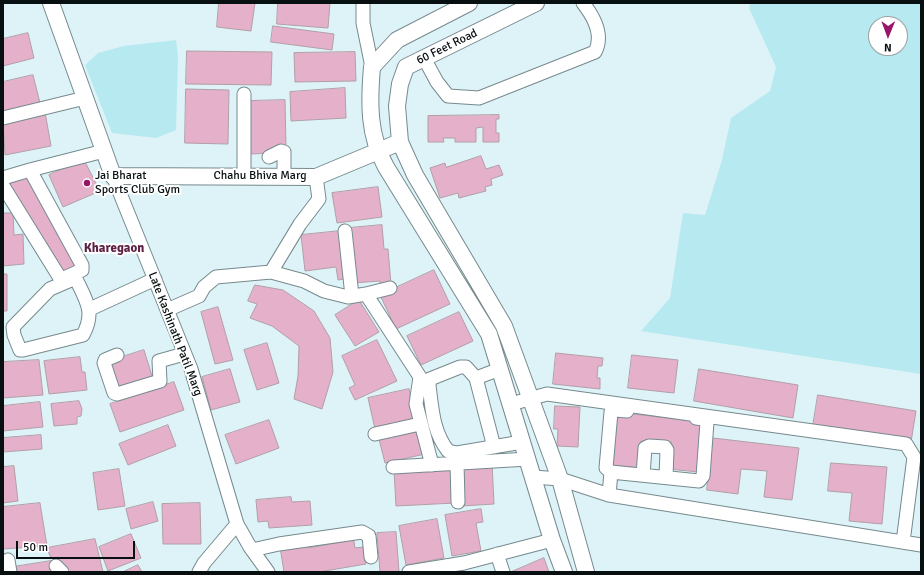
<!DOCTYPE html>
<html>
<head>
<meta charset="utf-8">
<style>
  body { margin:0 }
  #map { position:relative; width:924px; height:575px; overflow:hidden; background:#ddf3f7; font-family:Signika,sans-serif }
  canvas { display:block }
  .frame { position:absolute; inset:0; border:4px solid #080f11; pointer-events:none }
  .north { position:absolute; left:868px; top:16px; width:40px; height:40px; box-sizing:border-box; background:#fff; border:1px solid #9c9fa0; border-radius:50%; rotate:181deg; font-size:11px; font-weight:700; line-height:16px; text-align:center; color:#080f11 }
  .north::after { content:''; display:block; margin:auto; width:14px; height:18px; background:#991569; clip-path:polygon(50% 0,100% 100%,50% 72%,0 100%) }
  .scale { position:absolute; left:16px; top:541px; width:119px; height:18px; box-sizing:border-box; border:2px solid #080f11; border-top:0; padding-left:5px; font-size:12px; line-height:14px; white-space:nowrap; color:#080f11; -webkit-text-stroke:3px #fff; paint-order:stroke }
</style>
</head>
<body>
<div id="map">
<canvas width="924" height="575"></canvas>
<div class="frame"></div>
<div class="north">N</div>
<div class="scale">50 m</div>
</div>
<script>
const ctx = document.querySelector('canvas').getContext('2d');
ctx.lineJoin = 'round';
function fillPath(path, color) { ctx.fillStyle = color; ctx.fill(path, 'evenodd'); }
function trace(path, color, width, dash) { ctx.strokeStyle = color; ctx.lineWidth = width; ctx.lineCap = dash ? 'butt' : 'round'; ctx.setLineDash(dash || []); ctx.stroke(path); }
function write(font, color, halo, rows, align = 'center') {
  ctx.font = font + ' Signika,sans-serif'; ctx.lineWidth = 4; ctx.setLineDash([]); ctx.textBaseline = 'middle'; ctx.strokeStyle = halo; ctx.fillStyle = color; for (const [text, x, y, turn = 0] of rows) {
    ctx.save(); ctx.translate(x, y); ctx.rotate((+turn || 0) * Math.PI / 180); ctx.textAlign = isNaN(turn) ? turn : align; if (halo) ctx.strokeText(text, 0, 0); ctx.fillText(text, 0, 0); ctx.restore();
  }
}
fillPath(new Path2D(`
  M750,3H921V374L641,331L670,298L683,213L705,215L722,160L731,118L770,91L776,67L749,8ZM876,24H900V48H876Z
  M176,40L178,56L176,130L156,138L112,133L85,65L98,53L124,46Z`), '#b7e9f1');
const building = new Path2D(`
  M219,3H255L251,31L217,27Z
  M278,3H330L328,28L277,24Z
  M273,26L334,34L332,50L271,42Z
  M28,33L34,58L3,66V39Z
  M187,51L272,52L271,85L186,84Z
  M355,52L356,81L295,82L294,53Z
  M33,75L41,107L3,116V82Z
  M345,88L346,118L291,121L290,92Z
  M186,89L229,90L228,144L185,143Z
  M285,100L286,147H274V153L250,154L249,101Z
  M45,112L51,146L5,155L3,121Z
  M499,115V119H496V133H499V142H483V127L476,128V142H455V138H443L444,142H428V116Z
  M481,156L486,169L499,165L503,175L491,179L492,185L485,187L486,191L459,198L458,193L440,198L430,168L445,163L446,167Z
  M84,160L100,191L63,207L49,175Z
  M25,173L80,266L61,277L6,184Z
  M378,187L382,217L337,223L332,193Z
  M3,213H13L14,235L23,234L24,264L3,266Z
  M382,225L384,249H388L391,284L380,285V281L353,283L349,228Z
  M340,231L345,279L338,280L336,267L305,271L301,235Z
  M434,270L450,304L396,329L380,295Z
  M3,274H7V311H3Z
  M255,285L283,290L314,311L330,338L333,372L322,409L294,399L298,376L299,346L272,326L250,318L257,304L248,301Z
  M359,300L379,332L355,346L335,315Z
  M218,307L233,360L215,364L201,312Z
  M459,312L473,341L421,365L407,336Z
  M377,340L397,381L355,400L349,388L355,385L342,356Z
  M267,343L279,383L257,390L244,350Z
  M144,350L153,379L116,391L106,362Z
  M556,353L603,358L602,366H598L597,378H600V389L553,384Z
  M632,355L678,360L674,393L628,388Z
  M80,357L82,372H85L87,390L49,394L44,361Z
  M39,360L43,395L3,398V362Z
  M230,369L240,402L211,410L202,377Z
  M699,369L798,385L793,418L694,401Z
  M174,382L184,410L120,432L110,404Z
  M409,389L416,419L375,429L368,398Z
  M818,395L916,411L911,442L813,426Z
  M79,401L82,409L81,416L77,417V424L54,426L51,404Z
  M40,402L43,427L3,431V406Z
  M555,406L580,407L578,447L557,446L558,429H554Z
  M617,412L701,422L698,472L669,469L671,442L641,441L640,468L611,465Z
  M269,420L279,448L236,464L225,435Z
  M168,425L176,446L128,465L119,444Z
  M419,426L425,454L385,463L378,435Z
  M41,435L42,449L3,452V438Z
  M713,438L799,448L792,500L764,497L767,471L741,469L738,494L707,490Z
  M492,463L494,504L462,506L460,465Z
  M831,463L887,467L882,524L849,521L852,493L828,491Z
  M14,466L18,501L3,503V467Z
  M453,467L455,503L396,506L394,470Z
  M119,469L125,506L98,510L93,473Z
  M291,497L292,502L310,501L312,525L269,528L268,521L258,522L256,500Z
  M153,502L158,521L131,529L126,509Z
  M40,503L47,546L3,549V507Z
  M200,503L201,544H163L162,504Z
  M481,509L483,522L476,523L481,551L452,556L445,515Z
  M437,519L444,558L406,565L399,526Z
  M396,532L399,572H380L377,533Z
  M131,534L141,558L108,571L99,547Z
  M353,535L355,548L363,547L366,564L319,572H284L280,547L307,543L308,548L347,541L346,536Z
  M95,539L103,572H68L50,556L47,548Z
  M544,558L549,572H511Z
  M51,561L52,572H14L13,567Z
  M138,565L142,572H123Z`);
fillPath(building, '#e5b0c9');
trace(building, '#b19fa7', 1);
const minor = new Path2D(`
  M363,3V23L372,67
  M424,58L437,82L448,96L479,98L595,52C604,35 594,17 583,3
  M3,118L85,98
  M269,157L281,151L284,152V176
  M30,170L104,151
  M113,176L191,369L237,524L250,547L268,572
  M244,176V94
  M3,178L30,170L82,265V270L64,278H60L3,186
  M345,231L352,296
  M271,272L300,224L319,199L316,177
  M73,279L77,281C87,302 95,313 83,335L23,350H20L14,335L13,327L50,289Z
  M366,294L390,288
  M90,309L155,279
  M167,310L199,296L204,287L216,277L271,272L304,281L324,291L348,297L366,294L420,377L416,404L432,465
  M117,355L105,360L104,363L114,393L117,394L160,381L159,361L184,354
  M476,378L500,369
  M511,404L547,394L906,444L914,457L903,542
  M375,434L420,424
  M494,447L476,378L466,367H460L430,379L429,385C432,409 433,432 448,451L457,453L522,442
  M457,463L458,502
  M393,467L528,459
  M611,472L699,481L703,476L707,422L704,419L696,418
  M643,475L645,448L649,446L665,447L667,450L666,477
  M533,477L560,479L609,495L921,545
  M609,495L611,472L606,468L611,412L615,410L627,411
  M252,550L279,544L362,532L369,536L371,557
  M497,554L503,572
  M8,560L10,572
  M56,566L62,572
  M199,572L204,563L237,524
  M409,572L464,563L552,540`);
const tertiary = new Path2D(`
  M51,3L113,176L316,177L400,142
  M469,3L397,40L372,67C369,102 368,135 386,167L489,334L552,540L564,572
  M536,3L406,67L400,84L397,106L400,142L415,175L504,326L560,479L586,572`);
trace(minor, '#768a8e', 15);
trace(tertiary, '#768a8e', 18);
trace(minor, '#fff', 13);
trace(tertiary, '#fff', 16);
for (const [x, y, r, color] of [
  [87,183,4,"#991569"]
]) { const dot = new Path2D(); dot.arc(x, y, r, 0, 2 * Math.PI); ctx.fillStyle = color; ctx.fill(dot); trace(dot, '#fff', 1.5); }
write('12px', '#080f11', '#fff', [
  ["60 Feet Road",447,47,-26],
  ["Chahu Bhiva Marg",260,176],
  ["Late Kashinath Patil Marg",175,334,69]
]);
write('12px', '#080f11', '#fff', [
  ["Jai Bharat",95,176],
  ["Sports Club Gym",95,190]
], 'left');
write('bold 13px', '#5e2043', '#fff', [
  ["Kharegaon",114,249]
]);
</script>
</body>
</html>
